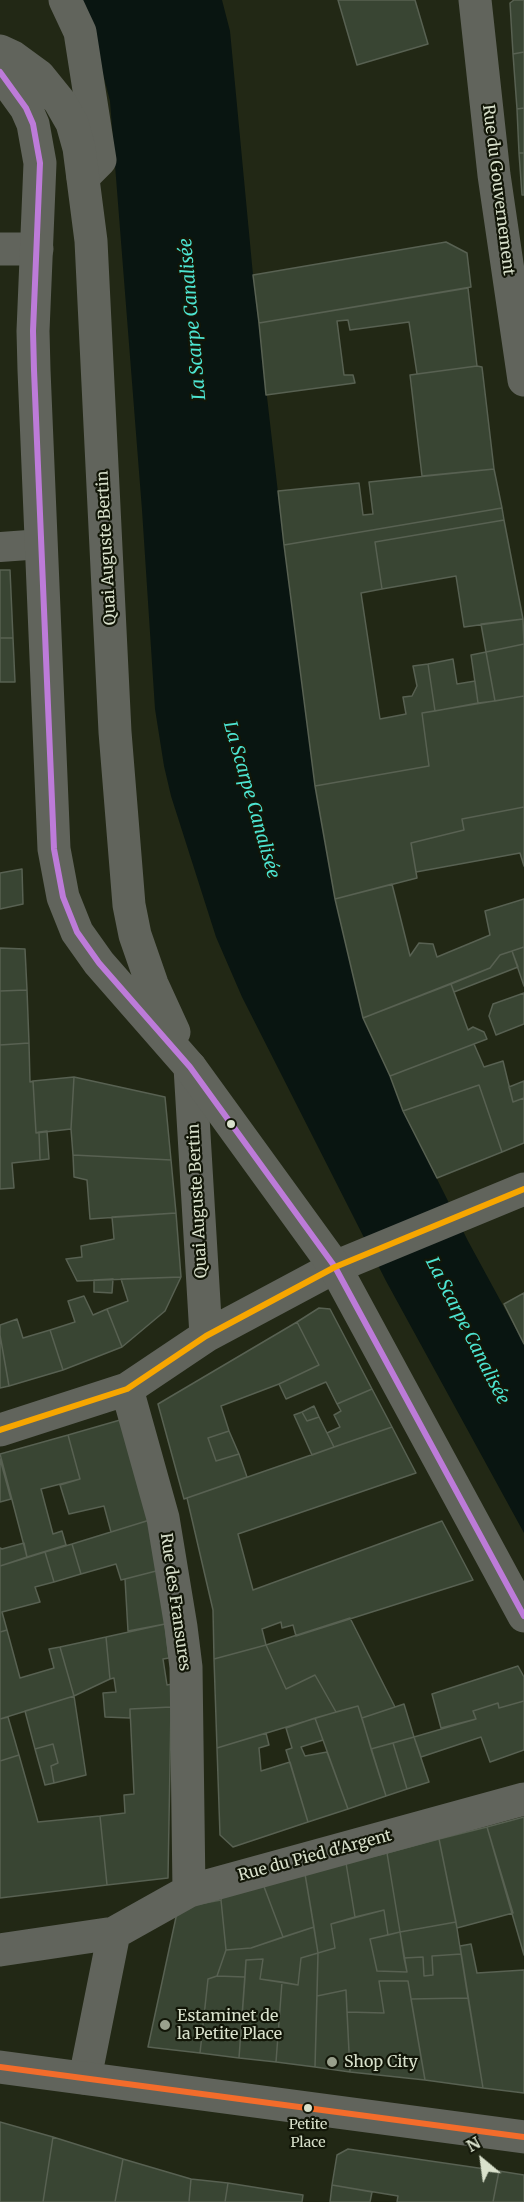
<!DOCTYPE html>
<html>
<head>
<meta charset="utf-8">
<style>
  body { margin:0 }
  #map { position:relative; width:524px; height:2202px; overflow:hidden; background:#222815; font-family:Merriweather,serif }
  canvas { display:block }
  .north { position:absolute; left:452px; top:2130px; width:60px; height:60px; -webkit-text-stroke:4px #121608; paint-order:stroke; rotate:331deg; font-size:16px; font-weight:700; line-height:24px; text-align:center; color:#d9e1cc }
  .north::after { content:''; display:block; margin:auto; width:21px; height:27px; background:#d9e1cc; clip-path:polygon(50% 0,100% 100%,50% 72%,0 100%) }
</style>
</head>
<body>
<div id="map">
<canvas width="524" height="2202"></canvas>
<div class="north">N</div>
</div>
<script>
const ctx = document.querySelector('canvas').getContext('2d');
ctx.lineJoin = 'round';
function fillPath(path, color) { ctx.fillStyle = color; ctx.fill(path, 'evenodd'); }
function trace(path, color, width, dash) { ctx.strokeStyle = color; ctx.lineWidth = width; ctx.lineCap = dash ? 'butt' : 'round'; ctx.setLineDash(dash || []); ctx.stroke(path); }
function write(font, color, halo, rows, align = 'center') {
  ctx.font = font + ' Merriweather,serif'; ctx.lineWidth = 4.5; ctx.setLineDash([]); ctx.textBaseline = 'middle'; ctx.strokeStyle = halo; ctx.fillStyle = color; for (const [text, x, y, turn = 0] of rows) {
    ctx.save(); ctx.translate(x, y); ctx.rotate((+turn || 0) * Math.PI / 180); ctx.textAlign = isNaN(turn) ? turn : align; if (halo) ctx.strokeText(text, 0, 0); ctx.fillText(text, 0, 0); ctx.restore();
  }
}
fillPath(new Path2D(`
  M82,0H222L230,31L253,275L284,545L315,786L335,899L363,1018L390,1076L403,1111L468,1241L524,1344V1533L386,1281L242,997L216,937L171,796L164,766L155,709L142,510L110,101L86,9Z`), '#091511');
const building = new Path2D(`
  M338,0H415L428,44L357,65Z
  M514,0H524V52L513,54L510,3Z
  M524,52V108L517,109L513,54Z
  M524,108V153H519L517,109Z
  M519,153H524V195H522Z
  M446,242L467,253L471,287L259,323L253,275Z
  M468,288L477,366L417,374L409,322L350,330L348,320L337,321L344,375H353L355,383L266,395L259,323Z
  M477,366L482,367L494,469L422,476L410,375Z
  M494,469L502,508L284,545L278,491L359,483L363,515L373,514L369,482Z
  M502,508L504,520L375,542L382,589L361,593L380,719L406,714L403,697L412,696L417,686L413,666L428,664L435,711L422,713L429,766L315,786L284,545Z
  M504,520L523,619L464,627L456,576L382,589L375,542Z
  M0,570H10L13,638H0Z
  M523,619L524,644L486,652L481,624Z
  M0,638H13L15,682H0Z
  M524,644V696L495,701L486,652Z
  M486,652L495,701L478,703L471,655Z
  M453,659L457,684L475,681L478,703L435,711L428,664Z
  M524,696V807L462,819L464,830L411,843L417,878L335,899L315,786L429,766L422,713Z
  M524,807V866L520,853L416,872L411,843L464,830L462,819Z
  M22,869L23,904L0,909V873Z
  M392,884L410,956L419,943L433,944L437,957L490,935L485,911L524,899V947L500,955L490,968L363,1018L335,899Z
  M524,947V986L512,951Z
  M0,948L25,949L27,990L0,991Z
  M512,951L518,967L454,992L451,984L490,968L500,955Z
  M451,984L468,1030L473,1027L484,1032L487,1039L390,1076L363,1018Z
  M27,990L29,1043L0,1045V991Z
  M524,993V1024L496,1035L489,1016L493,1004Z
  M29,1043L30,1082L33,1081L36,1133L39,1132L40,1160L12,1163L14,1188L0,1189V1045Z
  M474,1044L484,1067L503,1061L513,1102L524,1098V1143L502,1152L479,1085L403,1111L390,1076Z
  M74,1077L71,1129L36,1133L33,1081Z
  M74,1077L165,1097L171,1160L73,1155L71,1129Z
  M524,1081V1098L513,1102L509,1087Z
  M479,1085L502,1152L437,1178L403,1111Z
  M47,1131L49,1159L40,1160L39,1132Z
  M73,1155L171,1160L176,1213L90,1219L87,1180L74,1177Z
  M176,1213L181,1277L77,1281L66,1259L82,1257L81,1246L114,1239L112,1217Z
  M181,1277L165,1311L122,1347L107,1309L128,1301L121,1279Z
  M113,1279L112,1293L94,1292V1280Z
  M524,1293V1344L504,1304Z
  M84,1296L93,1315L107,1309L122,1347L63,1370L50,1330L75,1322L68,1301Z
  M319,1308L330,1309L372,1389L337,1404L326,1382L286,1399L279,1384L319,1365L297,1322Z
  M17,1319L23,1338L50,1330L63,1370L9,1386L0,1335V1325Z
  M297,1322L319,1365L279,1384L221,1406L229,1431L208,1438L216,1461L239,1454L247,1477L184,1499L158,1404Z
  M0,1335L9,1386L0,1388Z
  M372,1389L392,1427L334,1447L327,1433L340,1427L334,1415L341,1411L337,1404Z
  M314,1406L319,1417L307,1421L302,1412Z
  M302,1412L307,1421L319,1417L334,1447L312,1455L294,1415Z
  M127,1418L153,1519L111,1532L104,1506L69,1514L60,1485L80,1479L68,1435Z
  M392,1427L416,1473L238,1534L253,1590L442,1521L473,1580L296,1636L293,1625L282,1628L281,1622L262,1629L266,1645L214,1659L213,1610L187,1498Z
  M229,1431L239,1454L216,1461L208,1438Z
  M68,1435L80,1479L41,1489L53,1534L62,1531L66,1545L27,1557L0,1454Z
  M0,1459L11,1499L0,1502Z
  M153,1519L160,1570L121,1580L116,1564L81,1574L72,1544Z
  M24,1543L27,1557L0,1566V1548L2,1549Z
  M72,1544L81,1574L54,1582L45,1552Z
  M45,1552L54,1582L35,1587L40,1602L2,1612L7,1630L0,1632V1566Z
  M160,1570L165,1624L128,1631L125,1579Z
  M350,1618L395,1707L362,1718L358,1706L336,1712L315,1675L286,1689L266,1645Z
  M165,1624L169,1658L163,1659L167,1685L172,1684L171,1707L130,1709V1718L105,1717L103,1693L116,1692L114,1678L110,1679L106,1637Z
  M7,1630L20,1678L54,1668L49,1649L60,1647L74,1696L0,1719V1632Z
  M106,1637L110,1679L74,1696L60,1647Z
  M266,1645L286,1689L315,1675L336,1712L217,1748L214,1659Z
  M518,1666L524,1677V1701L499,1708L498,1703L473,1711L476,1719L441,1728L432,1694Z
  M74,1696L86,1775L54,1783L51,1766L58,1763L53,1744L35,1749L25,1711Z
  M524,1701V1750L490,1762L481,1737L421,1757L414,1737L476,1719L473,1711L498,1703L499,1708Z
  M404,1704L414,1737L371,1749L362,1718Z
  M358,1706L386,1796L348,1809L315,1718Z
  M171,1707L168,1878L107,1885L100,1816L125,1813L124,1795L134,1794L130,1709Z
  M8,1717L19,1755L0,1761V1719Z
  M315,1718L323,1740L301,1747L305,1756L327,1752L348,1809L308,1822L286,1750L292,1748L286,1728Z
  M266,1733L269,1745L259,1748L261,1771L290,1762L308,1822L233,1847L220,1835L217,1748Z
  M414,1737L429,1782L407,1789L393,1743Z
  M393,1743L407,1789L386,1796L371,1749Z
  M53,1744L58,1763L51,1766L54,1783L45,1785L35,1749Z
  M19,1755L38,1822L100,1816L107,1885L0,1898V1761Z
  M524,1817V1955L487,1827Z
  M487,1827L513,1913L457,1928L439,1839Z
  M439,1839L456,1922L400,1932L387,1853Z
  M387,1853L400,1932L388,1935L384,1910L355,1917L346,1863Z
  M346,1863L355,1917L331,1924L335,1948L318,1953L305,1874Z
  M305,1874L314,1927L283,1937L263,1884Z
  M263,1884L283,1937L251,1948L226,1950L221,1900L223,1895Z
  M221,1900L226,1950L217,1976L208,1979L200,2053L148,2047L178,1908Z
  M384,1910L388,1935L370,1939L377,1971L407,1972L404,1958L423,1957L424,1976L433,1975L432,1956L461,1954L468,1998L411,1999L408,1981H379L384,2013L347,2012L346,1990L317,1996L318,1953L335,1948L331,1924Z
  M456,1922L461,1954L432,1956L433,1975L424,1976L423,1957L404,1958L400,1932Z
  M314,1927L318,1953L301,1958L298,1985L260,1979L263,1959L246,1960L245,1977L217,1976L226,1950L251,1948Z
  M400,1932L407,1972L377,1971L370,1939Z
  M471,1944L477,1973L524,1970V2093L483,2088L460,1946Z
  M318,1953L315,2067L276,2062L282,1982L298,1985L301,1958Z
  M263,1959L260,1979L282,1982L276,2062L239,2058L246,1960Z
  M217,1976L245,1977L239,2058L200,2053L208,1979Z
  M379,1981H408L425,2080L350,2072L347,2012L384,2013Z
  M346,1990L350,2072L315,2067L317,1996Z
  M468,1998L483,2088L425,2080L411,1999Z
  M0,2122L53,2137L43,2202H0Z
  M53,2137L123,2159L115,2202H43Z
  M348,2149L499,2171L493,2202H397L398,2196L332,2185L337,2155Z
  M123,2159L191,2179L189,2202H115Z
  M499,2171L524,2175V2202H493Z
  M191,2179L228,2183L225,2202H189Z
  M228,2183L303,2195L302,2202H225Z
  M332,2185L372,2192L370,2202H330Z`);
fillPath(building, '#394533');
trace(building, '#586152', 1.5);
trace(new Path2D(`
  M0,547L42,544`), '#61645c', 30);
trace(new Path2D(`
  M65,0L80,32L100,160L83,177
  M0,249H37`), '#61645c', 33);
trace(new Path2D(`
  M475,0L494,175L524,380
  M190,1067L206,1336
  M127,1389L163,1518L181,1627L186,1667L189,1891
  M0,1430L127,1389L206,1336L335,1267L524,1189
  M0,1950L114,1933L189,1891L524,1799
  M85,2078L114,1933`), '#61645c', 33);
trace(new Path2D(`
  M0,51L13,57L39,76L60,102L72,123L79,148L91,241L115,732L129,905L135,935L152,984L174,1032
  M0,72L26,108L33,124L40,163L33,331L34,370L54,849L63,897L77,932L99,963L190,1067L335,1267L524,1616
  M0,2067L524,2137`), '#61645c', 33);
trace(new Path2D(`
  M0,72L26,108L33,124L40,163L33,331L34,370L54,849L63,897L77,932L99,963L190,1067L335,1267L524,1616`), '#bd7bd9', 6);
trace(new Path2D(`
  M0,1430L127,1389L206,1336L335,1267L524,1189`), '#f7a600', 6);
trace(new Path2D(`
  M0,2067L524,2137`), '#f36c2b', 6);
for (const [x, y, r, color] of [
  [231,1124,5,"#d9e1cc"],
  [165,2025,6,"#99a08c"],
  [332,2062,6,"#99a08c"],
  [308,2108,5,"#d9e1cc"]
]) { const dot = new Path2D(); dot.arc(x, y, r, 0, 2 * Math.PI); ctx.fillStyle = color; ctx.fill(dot); trace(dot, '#121608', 2); }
write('14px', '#d9e1cc', '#121608', [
  ["Petite",308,2125],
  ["Place",308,2143]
]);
write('16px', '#d9e1cc', '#121608', [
  ["Rue du Gouvernement",498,190,83],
  ["Quai Auguste Bertin",107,548,-93],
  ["Quai Auguste Bertin",198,1201,-93],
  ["Rue des Fransures",175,1602,82],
  ["Rue du Pied d'Argent",315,1856,-15]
]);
write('16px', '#d9e1cc', '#121608', [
  ["Estaminet de",177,2016],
  ["la Petite Place",177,2034],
  ["Shop City",344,2062]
], 'left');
write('italic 18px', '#4de4d1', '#121608', [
  ["La Scarpe Canalisée",193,319,-95],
  ["La Scarpe Canalisée",251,800,74],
  ["La Scarpe Canalisée",467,1331,63]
]);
</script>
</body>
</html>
